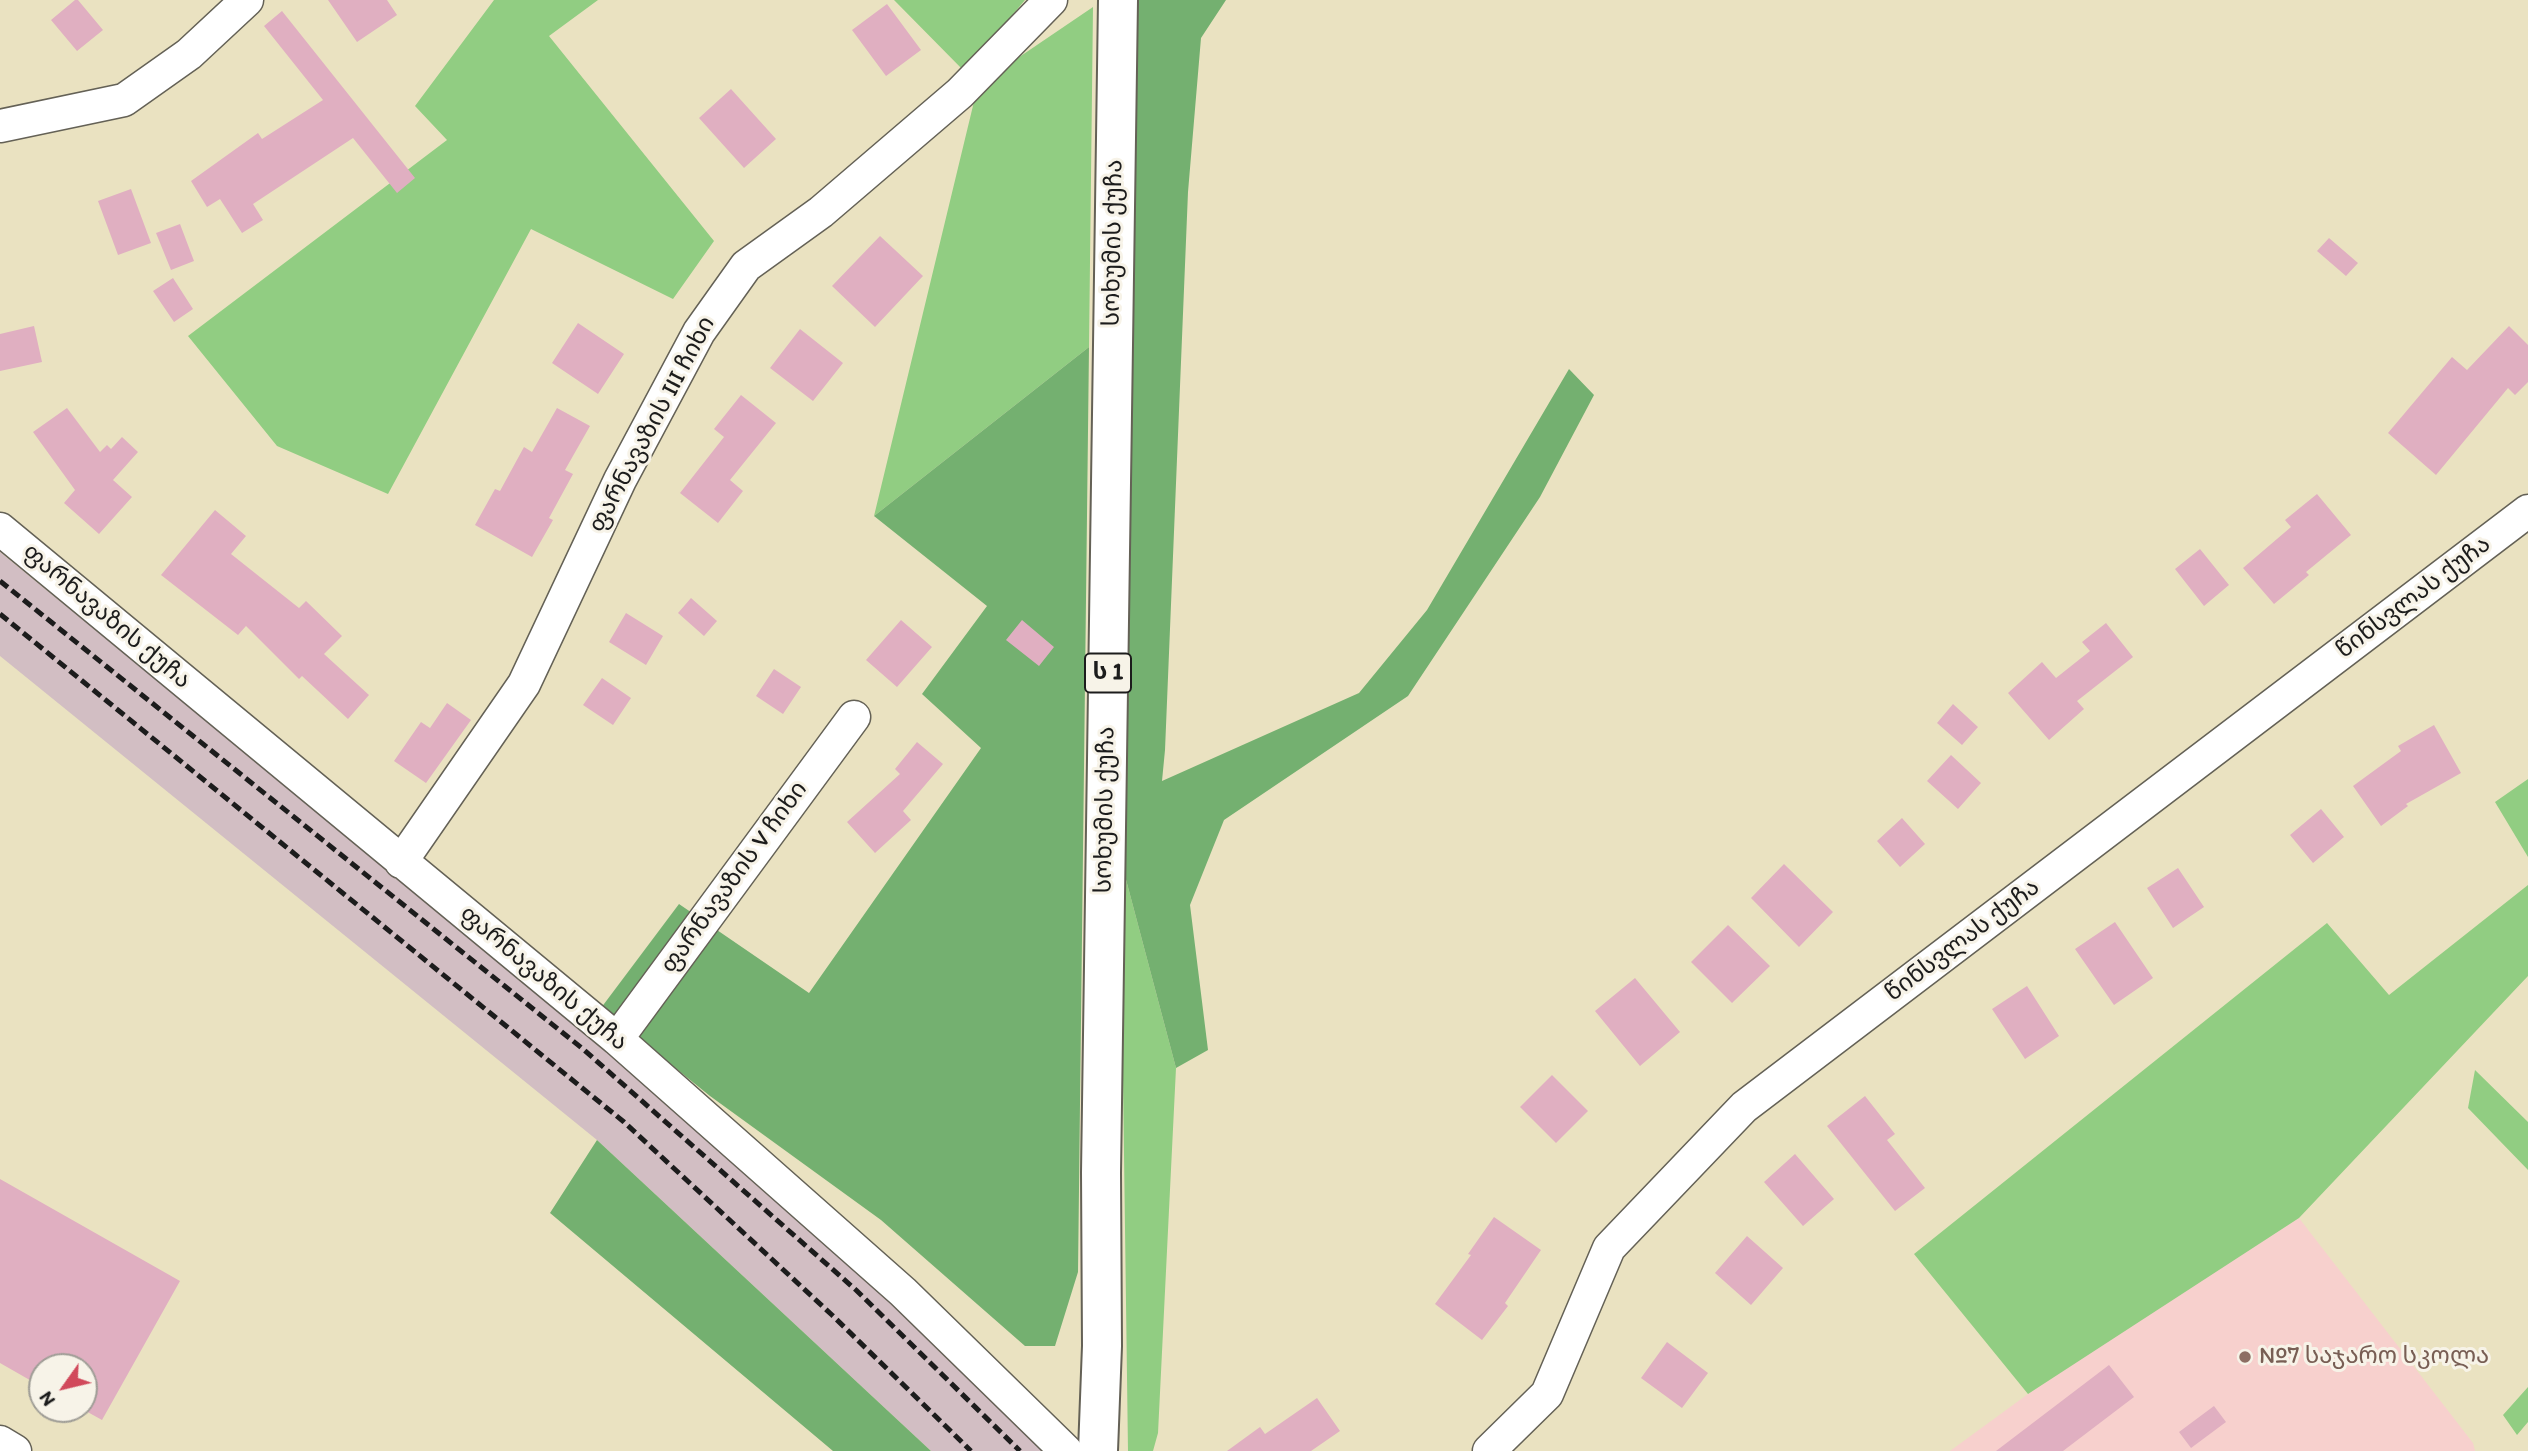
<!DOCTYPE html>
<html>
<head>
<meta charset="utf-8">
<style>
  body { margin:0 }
  #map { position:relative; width:2528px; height:1451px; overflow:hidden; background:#eae2c1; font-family:Itim,sans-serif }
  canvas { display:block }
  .north { position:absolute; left:28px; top:1353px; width:70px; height:70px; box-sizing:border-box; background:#f7f3e8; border:2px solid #9f9d96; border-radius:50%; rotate:236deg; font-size:19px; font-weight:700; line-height:28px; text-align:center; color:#1c1c1c }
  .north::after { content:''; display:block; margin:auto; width:24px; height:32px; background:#d1495b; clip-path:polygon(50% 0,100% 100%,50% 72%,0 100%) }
</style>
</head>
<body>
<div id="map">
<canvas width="2528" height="1451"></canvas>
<div class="north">N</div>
</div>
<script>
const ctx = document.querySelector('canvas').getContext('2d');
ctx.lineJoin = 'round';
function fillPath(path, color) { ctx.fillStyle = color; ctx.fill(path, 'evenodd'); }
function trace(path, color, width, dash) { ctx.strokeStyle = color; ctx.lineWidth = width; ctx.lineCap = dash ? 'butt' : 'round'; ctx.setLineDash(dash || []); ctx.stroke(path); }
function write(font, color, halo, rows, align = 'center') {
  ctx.font = font + ' Itim,"Noto Sans Georgian",sans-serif'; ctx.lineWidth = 6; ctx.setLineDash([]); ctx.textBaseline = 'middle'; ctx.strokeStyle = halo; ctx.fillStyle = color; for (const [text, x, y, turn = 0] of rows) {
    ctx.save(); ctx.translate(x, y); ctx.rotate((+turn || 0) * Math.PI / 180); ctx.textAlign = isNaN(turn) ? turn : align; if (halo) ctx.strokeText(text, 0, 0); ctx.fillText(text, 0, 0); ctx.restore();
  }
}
fillPath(new Path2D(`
  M2299,1218L2473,1443L2475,1451H1950L2028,1394L2138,1320Z`), '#f7d0cd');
fillPath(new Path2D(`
  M0,552L627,1065L903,1305L1045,1451H931L597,1140L0,656Z`), '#d2bec3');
fillPath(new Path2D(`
  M494,0H598L549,36L714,241L673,299L531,229L388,494L277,446L188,336L447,140L415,106Z
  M894,0H1025L965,72Z
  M1093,7L1089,347L874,516L978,85Z
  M2528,779V857L2495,802Z
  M1120,857L1176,1068L1158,1433L1153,1451H1128Z
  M2528,885V976L2299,1218L2028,1394L1914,1254L2327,923L2389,995Z
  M2475,1070L2528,1122V1170L2468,1108Z
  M2528,1387V1422L2517,1435L2503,1415Z`), '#91cd82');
fillPath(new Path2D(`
  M1134,0H1226L1201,38L1188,192L1165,750L1162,781L1359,693L1427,610L1569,369L1594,395L1540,497L1408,696L1224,820L1190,905L1208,1050L1176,1068L1120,857Z
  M1089,347L1078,1272L1055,1346H1025L881,1220L710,1096L601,1008L679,904L809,993L981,748L922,694L987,606L874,516Z
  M597,1140L931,1451H833L550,1213Z`), '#74b070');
fillPath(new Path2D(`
  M75,0H78L103,30L77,51L51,20Z
  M328,0H387L397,15L357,42Z
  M887,4L921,50L886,76L852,30Z
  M282,11L415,178L397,193L353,138L253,204L263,220L242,233L220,199L207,207L191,181L258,133L262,139L323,100L264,26Z
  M731,89L776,139L744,168L699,118Z
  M131,189L151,243L118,255L98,201Z
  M180,224L194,261L171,270L156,233Z
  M880,236L923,276L875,327L832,286Z
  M2329,238L2358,263L2346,276L2317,251Z
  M173,278L193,309L174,322L153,291Z
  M578,323L624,354L598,394L552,363Z
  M34,326L42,362L0,371V334Z
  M2509,326L2528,345V382L2515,395L2508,388L2436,475L2388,433L2452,357L2467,370Z
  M800,329L843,363L813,401L770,368Z
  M741,395L776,423L730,480L743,491L718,523L680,493L724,437L714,429Z
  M67,408L100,452L107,445L111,449L122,437L138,452L113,480L132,497L99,534L64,503L75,490L33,432Z
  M557,408L590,426L565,470L573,474L549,518L553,520L532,557L475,525L495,489L500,491L524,447L532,452Z
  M2317,494L2351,535L2306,572L2309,575L2274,604L2243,568L2291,527L2285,520Z
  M215,510L246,536L231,554L299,608L306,601L342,636L324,654L369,695L348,719L302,676L299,679L246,626L238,635L161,575Z
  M2200,549L2229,585L2204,606L2175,569Z
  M691,598L717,621L704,636L678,613Z
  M626,613L663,636L646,665L609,642Z
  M901,620L932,647L897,687L866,660Z
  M1022,620L1054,647L1039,666L1006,640Z
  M2106,623L2133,657L2077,701L2084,709L2049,740L2008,693L2042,662L2056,678L2090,651L2082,642Z
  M774,669L801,687L783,714L756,696Z
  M602,678L631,698L613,725L583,705Z
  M447,703L471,720L426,783L394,761L421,722L430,728Z
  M1953,704L1978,727L1962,745L1937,723Z
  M2434,725L2461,773L2406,804L2408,806L2381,826L2353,786L2401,751L2398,746Z
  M917,742L943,764L903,811L911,820L875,853L847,822L900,774L895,769Z
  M1951,755L1981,783L1958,809L1927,781Z
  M2321,809L2344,837L2313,863L2290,835Z
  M1902,818L1925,844L1900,867L1877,841Z
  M1784,864L1833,912L1799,947L1751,898Z
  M2178,868L2204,907L2173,928L2147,888Z
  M2115,922L2153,978L2114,1005L2075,949Z
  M1728,925L1770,966L1732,1003L1691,962Z
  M1635,978L1680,1032L1640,1066L1595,1011Z
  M2027,986L2059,1036L2025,1059L1992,1009Z
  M1552,1075L1588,1111L1556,1143L1520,1107Z
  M1865,1096L1895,1134L1887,1140L1925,1188L1895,1211L1827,1126Z
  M1795,1154L1834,1199L1803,1226L1764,1182Z
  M0,1179L180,1281L102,1420L84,1410V1367H42V1387L0,1363Z
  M1494,1217L1541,1250L1505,1303L1508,1306L1482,1340L1435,1304L1471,1255L1468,1254Z
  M1747,1236L1783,1268L1751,1305L1715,1273Z
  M1667,1342L1708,1373L1682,1408L1641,1378Z
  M2109,1365L2134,1397L2063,1451H1996Z
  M1317,1398L1340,1431L1311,1451H1227L1260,1427L1265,1434Z
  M2214,1406L2226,1422L2191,1448L2179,1432Z`), '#e0afc1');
const minor = new Path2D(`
  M0,126L124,100L189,54L247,0
  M0,529L617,1039L903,1292L1066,1451
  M401,862L524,684L620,480L699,332L746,266L821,212L960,93L1051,0
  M617,1039L854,717
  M0,1442L15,1451
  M1489,1451L1547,1394L1609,1248L1744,1107L2528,511`);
const highway = new Path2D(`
  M1098,1451L1102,1346L1101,1172L1118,0`);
trace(minor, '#646156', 35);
trace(highway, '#646156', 42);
trace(minor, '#fff', 32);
trace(highway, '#fff', 38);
trace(new Path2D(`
  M0,581L583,1049L856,1290L1020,1451
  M0,614L624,1122L832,1315L971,1451`), '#1c1c1c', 5, [10, 5]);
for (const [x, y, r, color] of [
  [2245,1357,7,"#8d6e63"]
]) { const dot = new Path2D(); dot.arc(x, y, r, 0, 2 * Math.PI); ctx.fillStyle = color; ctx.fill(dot); trace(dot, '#f7f3e8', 2.5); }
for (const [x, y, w] of [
  [1108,673,46]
]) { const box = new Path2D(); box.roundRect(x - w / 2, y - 19.5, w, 39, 5); ctx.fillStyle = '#f7f3e8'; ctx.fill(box); trace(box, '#1c1c1c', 2); }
write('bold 23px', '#1c1c1c', null, [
  ["ს 1",1108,673]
]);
write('24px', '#1c1c1c', '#f7f3e8', [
  ["სოხუმის ქუჩა",1114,243,-89],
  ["ფარნავაზის III ჩიხი",653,425,-62],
  ["წინსვლას ქუჩა",2414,598,-37],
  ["ფარნავაზის ქუჩა",106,617,40],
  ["სოხუმის ქუჩა",1106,810,-89],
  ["ფარნავაზის V ჩიხი",735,878,-54],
  ["წინსვლას ქუჩა",1963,941,-37],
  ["ფარნავაზის ქუჩა",543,979,40]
]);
write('24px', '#785e54', '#f7f3e8', [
  ["№7 საჯარო სკოლა",2259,1357]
], 'left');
</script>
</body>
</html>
